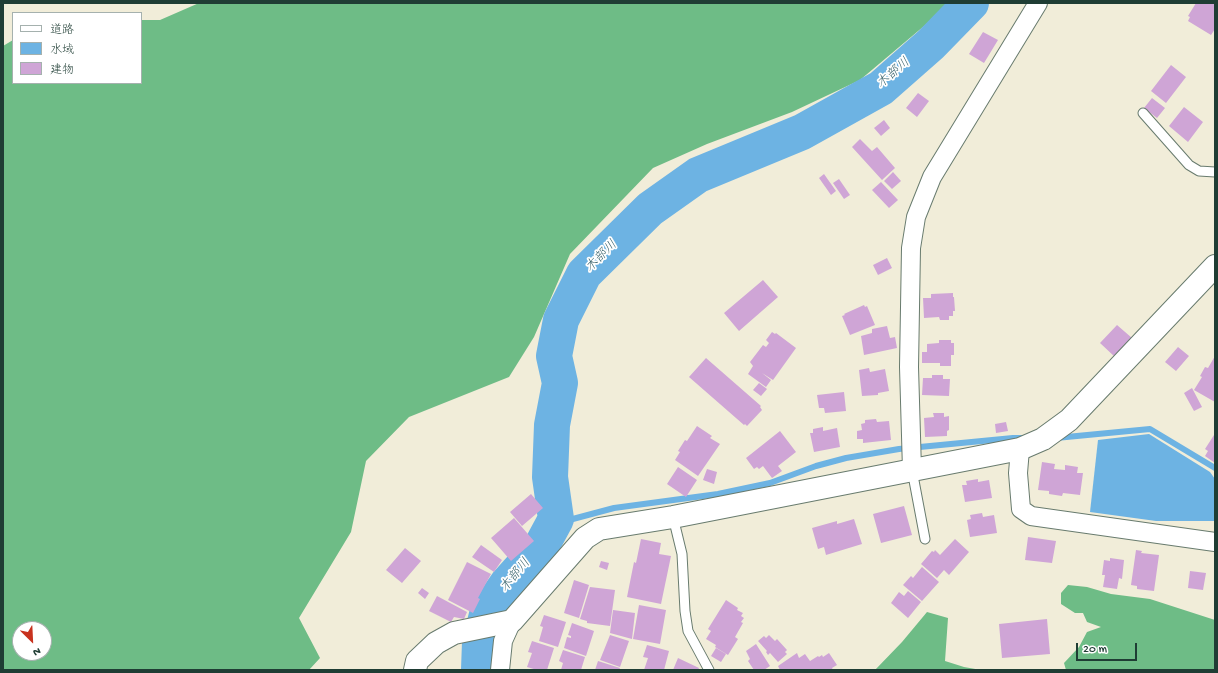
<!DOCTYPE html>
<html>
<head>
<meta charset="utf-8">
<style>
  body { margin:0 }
  #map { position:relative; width:1218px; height:673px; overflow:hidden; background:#f1edd9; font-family:"Gochi Hand","Klee One",sans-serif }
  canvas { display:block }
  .frame { position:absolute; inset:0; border:4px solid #1f3d34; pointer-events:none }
  .legend { position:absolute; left:12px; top:12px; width:130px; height:72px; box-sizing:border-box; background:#fff; border:1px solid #a5b1ae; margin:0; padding:5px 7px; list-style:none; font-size:12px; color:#1f3d34 }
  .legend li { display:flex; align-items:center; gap:8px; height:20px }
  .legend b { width:20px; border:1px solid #a5b1ae }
  .north { position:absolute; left:12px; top:621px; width:40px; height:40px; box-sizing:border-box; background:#fff; border:1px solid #a5b1ae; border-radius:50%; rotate:156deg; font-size:11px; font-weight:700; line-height:16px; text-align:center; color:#1f3d34 }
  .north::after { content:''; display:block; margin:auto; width:14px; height:18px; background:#c8321e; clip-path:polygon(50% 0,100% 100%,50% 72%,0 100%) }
  .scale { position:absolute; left:1076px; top:643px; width:61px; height:18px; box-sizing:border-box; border:2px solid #1f3d34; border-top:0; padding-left:5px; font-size:12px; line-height:14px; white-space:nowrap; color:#1f3d34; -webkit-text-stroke:3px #fff; paint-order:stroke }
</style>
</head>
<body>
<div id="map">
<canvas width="1218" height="673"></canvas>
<div class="frame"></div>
<ul class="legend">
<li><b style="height:5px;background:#fff"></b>道路</li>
<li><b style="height:11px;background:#6db3e3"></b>水域</li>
<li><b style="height:11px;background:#cfa5d6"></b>建物</li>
</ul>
<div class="north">N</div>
<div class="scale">20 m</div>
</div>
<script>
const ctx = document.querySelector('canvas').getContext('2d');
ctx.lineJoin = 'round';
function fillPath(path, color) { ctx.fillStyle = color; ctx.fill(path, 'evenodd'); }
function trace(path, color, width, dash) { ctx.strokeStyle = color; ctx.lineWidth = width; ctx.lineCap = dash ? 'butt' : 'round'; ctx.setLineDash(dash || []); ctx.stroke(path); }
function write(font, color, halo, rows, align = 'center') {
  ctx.font = font + ' "Gochi Hand","Klee One",sans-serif'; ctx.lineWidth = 3.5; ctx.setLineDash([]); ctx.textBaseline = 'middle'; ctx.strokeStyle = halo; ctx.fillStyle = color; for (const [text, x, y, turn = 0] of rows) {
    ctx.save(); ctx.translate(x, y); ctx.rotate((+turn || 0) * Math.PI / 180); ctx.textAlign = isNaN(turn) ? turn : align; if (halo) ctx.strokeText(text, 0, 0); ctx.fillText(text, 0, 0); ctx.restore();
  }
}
fillPath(new Path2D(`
  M199,3H947L930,21L860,80L792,112L707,144L653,168L570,254L534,337L509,377L409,417L366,461L351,532L299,618L320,658L309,670H3V46L13,40V83H141V20H160ZM20,629H44V653H20Z
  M1068,585L1087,587L1111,594L1150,599L1215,620V670H1066L1064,663L1079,647L1087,632L1101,627L1087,622L1083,613H1075L1061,604V593Z
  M927,612L948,618L945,661L964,667L981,670H875L902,642Z`), '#6ebc86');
fillPath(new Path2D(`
  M1149,434L1210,472L1215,479V521H1156L1090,512L1098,440Z`), '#6db3e3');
trace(new Path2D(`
  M1056,438L1150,429L1215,468
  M556,519L569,520L614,508L718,494L770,483L816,466L846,458L899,449L1013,438H1027`), '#6db3e3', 6);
trace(new Path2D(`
  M479,670L480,642L488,611L507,584L542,545L556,519L550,477L552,425L560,383L554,356L561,320L584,274L650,209L698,175L802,132L881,88L931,44L971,3`), '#6db3e3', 36);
fillPath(new Path2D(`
  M1196,3H1215V29L1211,35L1188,21L1190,17L1188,16Z
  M983,32L998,40L984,63L969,54Z
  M1171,65L1186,77L1166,103L1151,91Z
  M918,93L929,101L917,117L906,108Z
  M1152,98L1165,108L1157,118L1144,108Z
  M1184,107L1203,122L1188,142L1169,126Z
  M884,120L890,128L881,136L874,128Z
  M860,139L872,151L877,147L895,168L882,180L852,147Z
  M893,172L901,181L892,189L884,181Z
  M824,174L836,191L831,195L819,178Z
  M839,179L850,195L844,199L833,183Z
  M881,182L898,200L889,208L872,190Z
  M887,258L892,268L878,275L873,265Z
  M763,280L778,297L739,331L724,313Z
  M953,293V297H954L955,311H953V316H949V320H940L939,317L924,318L923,298H931V294Z
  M864,305L865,307L867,306L875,325L850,335L842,316L845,315L844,314Z
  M1117,325L1132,338L1115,357L1100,343Z
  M887,326L890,338L895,337L897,348L864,355L861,336L872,333V329Z
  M772,332L775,334L776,333L796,348L773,380L762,373L771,380L766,387L748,374L753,366L750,362L763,345L766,347L769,343L766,340Z
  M939,340H951V343H954V355H951V366H940V363H922V352H927V344L939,343Z
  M1178,347L1189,356L1176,371L1165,362Z
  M1215,356V402L1194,390L1202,377L1200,376L1205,367L1208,368Z
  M706,358L761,406L760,407L762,410L747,426L745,424L744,425L689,377Z
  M869,368L870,372L885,369L889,391L878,393V395L862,396L859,370Z
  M932,375H943V379H950L949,396L922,395L923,378H932Z
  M759,383L767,389L761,396L753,390Z
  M1192,388L1202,407L1194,411L1184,393Z
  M844,392L846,411L825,413L824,408H819L817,395Z
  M933,413H944V417L949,416V430L947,431V436L925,437L924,418L934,417Z
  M876,419L877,422L889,421L891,440L863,443V439H857V431L862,430L861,424L865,423V420Z
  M1006,422L1008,431L996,433L995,424Z
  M697,426L712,436L710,438L720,444L698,476L675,460L680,452L678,451L685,440L687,441Z
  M823,427V431L837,428L840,447L814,452L810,433H813V429Z
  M780,431L796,452L778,466L782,471L772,478L763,466L759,469L757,467L754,469L746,458Z
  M1214,435L1215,436V463L1205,456L1208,451L1205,449Z
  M1042,462L1055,464L1054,469L1065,470V465L1078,467L1077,473H1083L1080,495L1063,493L1062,496L1049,494V491L1038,490Z
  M678,467L697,480L686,497L667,484Z
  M707,469L717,472L714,484L703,480Z
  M978,479V482L989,480L992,498L965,502L962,485H967L966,481Z
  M531,494L543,508L522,526L510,512Z
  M904,506L912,535L881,543L873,514Z
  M982,513L983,517L994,515L997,533L970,537L967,520L971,519L970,515Z
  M514,518L534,541L511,561L491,538Z
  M854,519L862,544L826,555L824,547L818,549L812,528L837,521V524Z
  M1028,537L1056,541L1052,563L1025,560Z
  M641,539L661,543L659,554L671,556L661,604L627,597L634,562L636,563Z
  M955,539L969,552L949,575L944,570L937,578L921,564L932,551L934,552L935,550L940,555Z
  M481,545L502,560L494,572L472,557Z
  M405,548L421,561L402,583L386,570Z
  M1136,550L1142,551L1141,553L1159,555L1154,591L1137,589V586L1131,585Z
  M1110,558L1124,560L1122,579L1119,578L1117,589L1103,587L1105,575H1102L1104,560L1110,561Z
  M601,561L609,563L607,570L599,567Z
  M467,562L491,574L478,598L480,599L473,613L448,600Z
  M922,567L939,582L922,601L903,585L911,576L913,578Z
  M1190,571L1206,573L1203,590L1188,588Z
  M574,580L589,585L579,618L564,613Z
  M590,587L615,590L610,626L587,623V621L580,619Z
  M422,588L429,593L425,599L418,593Z
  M908,591L921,602L908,618L891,603L899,592L904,596Z
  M437,596L467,612L464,619L454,617L451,622L429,611Z
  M726,600L738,608L737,610L743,613L741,616L744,618L741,622L743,623L735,637L738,639L728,655L715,647L716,645L706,639L711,631L708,629Z
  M639,605L666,610L660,644L633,639Z
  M613,610L635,613L632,639L610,633Z
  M544,615L566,622L558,647L539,641L543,627L540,626Z
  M1047,619L1050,654L1002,658L999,624Z
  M572,623L594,631L586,656L564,648L567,637L571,638V636L568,635Z
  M610,635L629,641L620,667L600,660Z
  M769,635L775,641L777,639L787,650L785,652L787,654L778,662L770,653L768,655L766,652L767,651L758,641L764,636L766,638Z
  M532,641L554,648L547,670H537L527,667L532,653L528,652Z
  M756,644L770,666L764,670H754L748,661L750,659L746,651Z
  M647,645L669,651L664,670H644L648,658L643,657Z
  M716,648L726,654L721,662L711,656Z
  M563,650L585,657L581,670H561L563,663L559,661Z
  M797,653L799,658L805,654L810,661L818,656L819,657L822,655L823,657L829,653L837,665L832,668L833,670H780L778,666Z
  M678,658L699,668L698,670H673Z
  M598,661L620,668L619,670H595Z`), '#cfa5d6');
const lane = new Path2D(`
  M1143,113L1189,165L1199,171L1215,172
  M912,470L925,539
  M673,517L682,554L685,611L688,631L709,670`);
const street = new Path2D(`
  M1020,449L1018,473L1021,509L1031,516L1215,542
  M912,470L909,367L911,248L916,217L932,177L1038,3
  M500,670L503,641L512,621`);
const secondary = new Path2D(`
  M415,670L417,661L436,643L454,633L512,621L585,538L599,529L673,517L1020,449L1043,439L1069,420L1215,266`);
trace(lane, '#687b6e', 11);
trace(street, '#687b6e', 20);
trace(secondary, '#687b6e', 24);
trace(lane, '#fff', 9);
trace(street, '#fff', 18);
trace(secondary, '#fff', 22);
write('italic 13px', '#366069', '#fff', [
  ["木部川",894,74,-41],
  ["木部川",602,257,-45],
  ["木部川",516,576,-50]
]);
</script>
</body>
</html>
